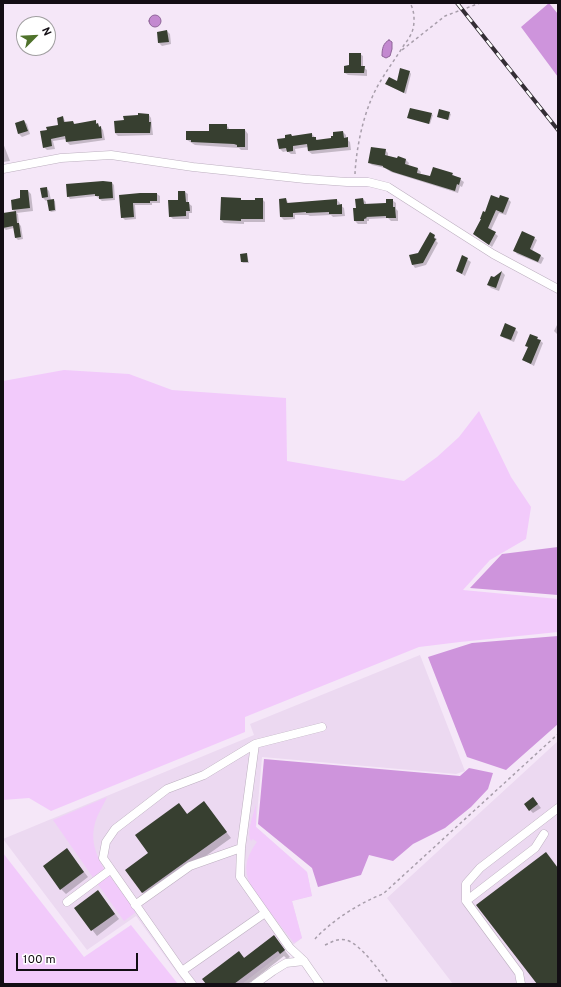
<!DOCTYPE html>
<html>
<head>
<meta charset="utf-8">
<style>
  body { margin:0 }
  #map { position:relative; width:561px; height:987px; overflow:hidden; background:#f5e7f8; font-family:Overpass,sans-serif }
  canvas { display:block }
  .frame { position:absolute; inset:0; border:4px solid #130e14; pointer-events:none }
  .north { position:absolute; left:16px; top:16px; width:40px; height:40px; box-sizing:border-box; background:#fff; border:1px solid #a19fa1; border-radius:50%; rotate:66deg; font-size:11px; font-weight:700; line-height:16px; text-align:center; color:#130e14 }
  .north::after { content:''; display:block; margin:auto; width:14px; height:18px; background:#4f722b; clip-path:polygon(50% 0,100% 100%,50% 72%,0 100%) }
  .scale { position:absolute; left:16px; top:953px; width:122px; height:18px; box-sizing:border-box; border:2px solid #130e14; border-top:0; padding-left:5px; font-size:12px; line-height:14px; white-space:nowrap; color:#130e14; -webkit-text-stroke:3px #fff; paint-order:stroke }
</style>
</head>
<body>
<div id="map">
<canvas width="561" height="987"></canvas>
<div class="frame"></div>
<div class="north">N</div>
<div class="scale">100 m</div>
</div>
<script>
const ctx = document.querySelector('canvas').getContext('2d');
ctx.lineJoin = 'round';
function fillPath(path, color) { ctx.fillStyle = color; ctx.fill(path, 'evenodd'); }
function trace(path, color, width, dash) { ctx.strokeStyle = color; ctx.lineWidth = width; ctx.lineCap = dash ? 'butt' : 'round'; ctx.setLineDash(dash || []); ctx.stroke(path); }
fillPath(new Path2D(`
  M420,655L465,771L456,774L262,757L256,827L307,872L312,896L292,901L302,938L242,984H185L136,916L87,950L3,839L254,735L250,724Z
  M558,741V984H453L387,898Z`), '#ecd9f1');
fillPath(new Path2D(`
  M64,370L129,374L172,390L286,398L287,461L404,481L437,457L459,437L479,411L511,477L531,507L526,539L490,560L463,590L558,599V632L460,642L419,647L245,717V732L51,811L29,798L3,800V381Z
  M107,797C104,804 100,810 97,817C89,838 95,853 105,871L94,879L53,820Z
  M256,804V827L307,872L312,896L292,901L302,938L294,943L252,889C243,869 245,859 257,842L253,839L251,841C246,831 254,814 256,804Z
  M3,853L84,957L131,925L178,984H3Z
  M109,875L136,912L124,921L97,883Z`), '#f2cafb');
fillPath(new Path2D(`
  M549,3L558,14V77L521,27Z
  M558,547V595L470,588L502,554Z
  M558,636V724L506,770L467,757L428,657L472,643Z
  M264,759L460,776L469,768L493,773L488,789L471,807L445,828L413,844L393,861L369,855L361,875L318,887L312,868L258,824Z`), '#ce94dc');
const water = new Path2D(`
  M149 21a6 6 0 1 1 12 0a6 6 0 1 1-12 0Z
  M389,40L392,42V49L390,56L386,58L382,56C382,49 383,43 389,40Z`);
fillPath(water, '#c389d0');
trace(water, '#8e6498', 1);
fillPath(new Path2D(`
  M167,31L170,34L171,44L162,46L159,43Z
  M360,54L363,56V67L367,70V76L348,75L345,73Z
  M409,71L411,74L406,94L386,84L397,82Z
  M449,113L451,114L449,120L438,117Z
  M431,114L433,115L430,124L408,117Z
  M149,115L151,118L153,135L118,136L115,133Z
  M63,117L66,123L73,122L76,125L95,121L103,130L105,140L70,145L67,142L66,139L53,141L55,149L47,150L44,147L48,131L59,125Z
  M24,121L27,124L30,134L22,137L19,134L16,124Z
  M226,125L229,128V130H245L248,134V150H241L239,148L195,145L187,140L210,132Z
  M343,132L346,135V139L350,142L351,150L312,154L308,151V147L295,149L296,154H291L287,151L283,152L279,148L293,137L312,134L318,141L332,139Z
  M3,143L10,161L3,162Z
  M385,150L388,153V157L406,160L409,163L408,166L418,169L421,172L420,175L431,178L452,174L464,182L462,187L460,186L458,193L391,172L385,168L372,165L369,162Z
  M112,183L114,185L115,200L102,201L96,196L70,199L68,196Z
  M46,188L49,191L51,200L55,201L56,211L51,212L50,211L48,200L46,201L43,198Z
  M28,191L31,194L33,211L16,213L18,214L19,224L21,226L23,239L18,240L16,238L14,228L6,230L3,228V214L16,212L13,210Z
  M185,192L188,194V203L192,206V213H189V219H173L170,216Z
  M157,194L160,196V203H152V205H135L136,219L125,220L122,217L120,196Z
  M240,199L242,201H256L262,199L265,202V222H244V224L224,223L221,220Z
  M286,199L289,204L337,200L340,203V205L344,208L345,216L333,217L331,215L310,216L308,215H295V219L284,220L281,217Z
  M363,199L366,202V205L387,203L392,200L396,203V209L398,211V221H391L388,218L369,219V221H367V224H358L355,221L357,209Z
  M500,199H508L511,202L506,215L499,213L491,230L498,236L492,247L474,234L485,213Z
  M430,234L437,239L436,241L438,243L426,265L415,268L413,265L411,256L419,254Z
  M534,238L537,240L532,251L544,258L541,264L517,254L515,251Z
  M247,255L249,263H243L242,262Z
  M463,257L471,262L465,276L457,271Z
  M502,272L505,275L499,291L491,288L488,285Z
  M558,323V335L554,331Z
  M515,329L518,332L514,342L504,338L501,335Z
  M537,338L543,343L534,366L523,360Z
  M533,798L541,808L533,813L530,810Z
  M204,803L231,838L147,898L126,870L150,853L179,804L188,815Z
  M67,850L88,877L66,894L61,889Z
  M98,891L119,919L97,936L75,908Z
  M274,937L290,957L287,959L284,956L248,984H207L239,953L245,958Z`), '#0003');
fillPath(new Path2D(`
  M167,30L169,42L158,43L157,32Z
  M349,53H361V66H365L364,73H344V66L349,65Z
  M400,68L410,71L404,93L385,84L389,77L397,81Z
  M410,108L432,113L429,124L407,118Z
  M439,109L450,112L448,120L437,117Z
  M138,113L149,114V122H151L150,133H115L114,121L124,120L123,116L138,115Z
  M63,116L64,122L73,121L74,124L96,120V124L98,123L99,127L101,126L102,138L66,142L65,136L51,139L52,146L43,148L40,131L47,130L46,127L58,125L57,118Z
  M24,120L28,131L18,134L15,123Z
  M209,124H227V129H245V147H237V145L234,144L191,142V140H186V131H209Z
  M343,131L344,138L348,137V147L308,151L307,144L293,146V151L287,152L286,148L279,149L277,139L285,138V135L291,134L292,136L312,133V137H316V140L331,138V136H333V132Z
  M371,147L386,149L385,155L397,158L398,156L406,159L405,164L418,168L417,173L430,176L433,167L453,173L452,175L461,178L459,185L457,184L455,191L393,172L383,167V166L368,163Z
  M103,181L112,182L113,198L99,199V196H95V194L67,197L66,184Z
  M47,187L48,197L42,198L40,188Z
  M20,190H28L30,208L12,210L11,200L20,198Z
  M178,191H185L186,202H189L190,211H186V216L169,217L168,200H178Z
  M140,193H157V201H150V203H133L134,217L121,218L119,195Z
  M491,195L499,198L500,195L509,198L503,213L496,210L488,228L496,232L489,245L473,234L481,219H480L483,211L485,212Z
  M221,197L241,198V200H255V198H263V219H241V221L220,220Z
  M286,198L287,203L337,199V205L342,204V214H329V212L306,213V212L293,213V217H280L279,199Z
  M363,198L364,204L386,203V199H393V207H395L396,218H386V216L366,217L367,218L364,219V221H354L353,208H356L355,199Z
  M54,199L55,210L49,211L47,200Z
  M16,211L17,223H19L21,237L15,238L13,226L3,228V213Z
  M522,231L535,237L530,249L541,255L538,262L513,251Z
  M430,232L435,235L434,238L436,239L423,263L412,265L409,255L418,253Z
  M247,253L248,262H241L240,254Z
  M462,255L468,258L462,274L456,271Z
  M502,271L496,288L487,285L491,276L494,277Z
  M505,323L516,328L511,340L500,336Z
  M530,334L538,337L537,339L541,340L531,364L522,360L528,347L525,346Z
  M533,797L538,804L529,811L524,804Z
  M204,801L227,832L142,893L125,870L148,853L135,835L179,803L187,814Z
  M67,848L84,872L60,890L43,866Z
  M546,852L558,868V984H537L476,905Z
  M98,890L115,914L91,931L74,908Z
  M274,935L285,950L280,954L278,951L234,984H206L202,979L239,951L244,958Z`), '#373f30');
const minor = new Path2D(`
  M3,169L61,158L111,155L193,167L305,179L347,182H368L388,187L493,254L558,289
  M255,744L204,775L167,789L115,829L106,842L103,858L182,971L265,913
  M466,901L535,848L544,834
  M67,902L110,870
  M135,905L190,866L241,848
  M182,971L192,984
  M255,984L273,971L286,963L304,961
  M320,984L304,961L290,948L240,877L241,848L255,744L322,727
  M521,984L519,973L466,901V884L480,868L558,808`);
trace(minor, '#bcafbf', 9);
trace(new Path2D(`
  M402,50L445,16L480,3
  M355,174C356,151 362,121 371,100C379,80 393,63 404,45C407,41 410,37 412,32C415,24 415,11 410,3
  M315,939C331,921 361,902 383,894L558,734
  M325,945C332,942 338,938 346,940C360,943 381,973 389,984
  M3,981L4,984`), '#a89eab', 1.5, [3, 3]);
trace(minor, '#fff', 8);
const rail = new Path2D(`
  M457,3L558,130`);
trace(rail, '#342e35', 4);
trace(rail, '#fff', 2.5, [8]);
</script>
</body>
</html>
